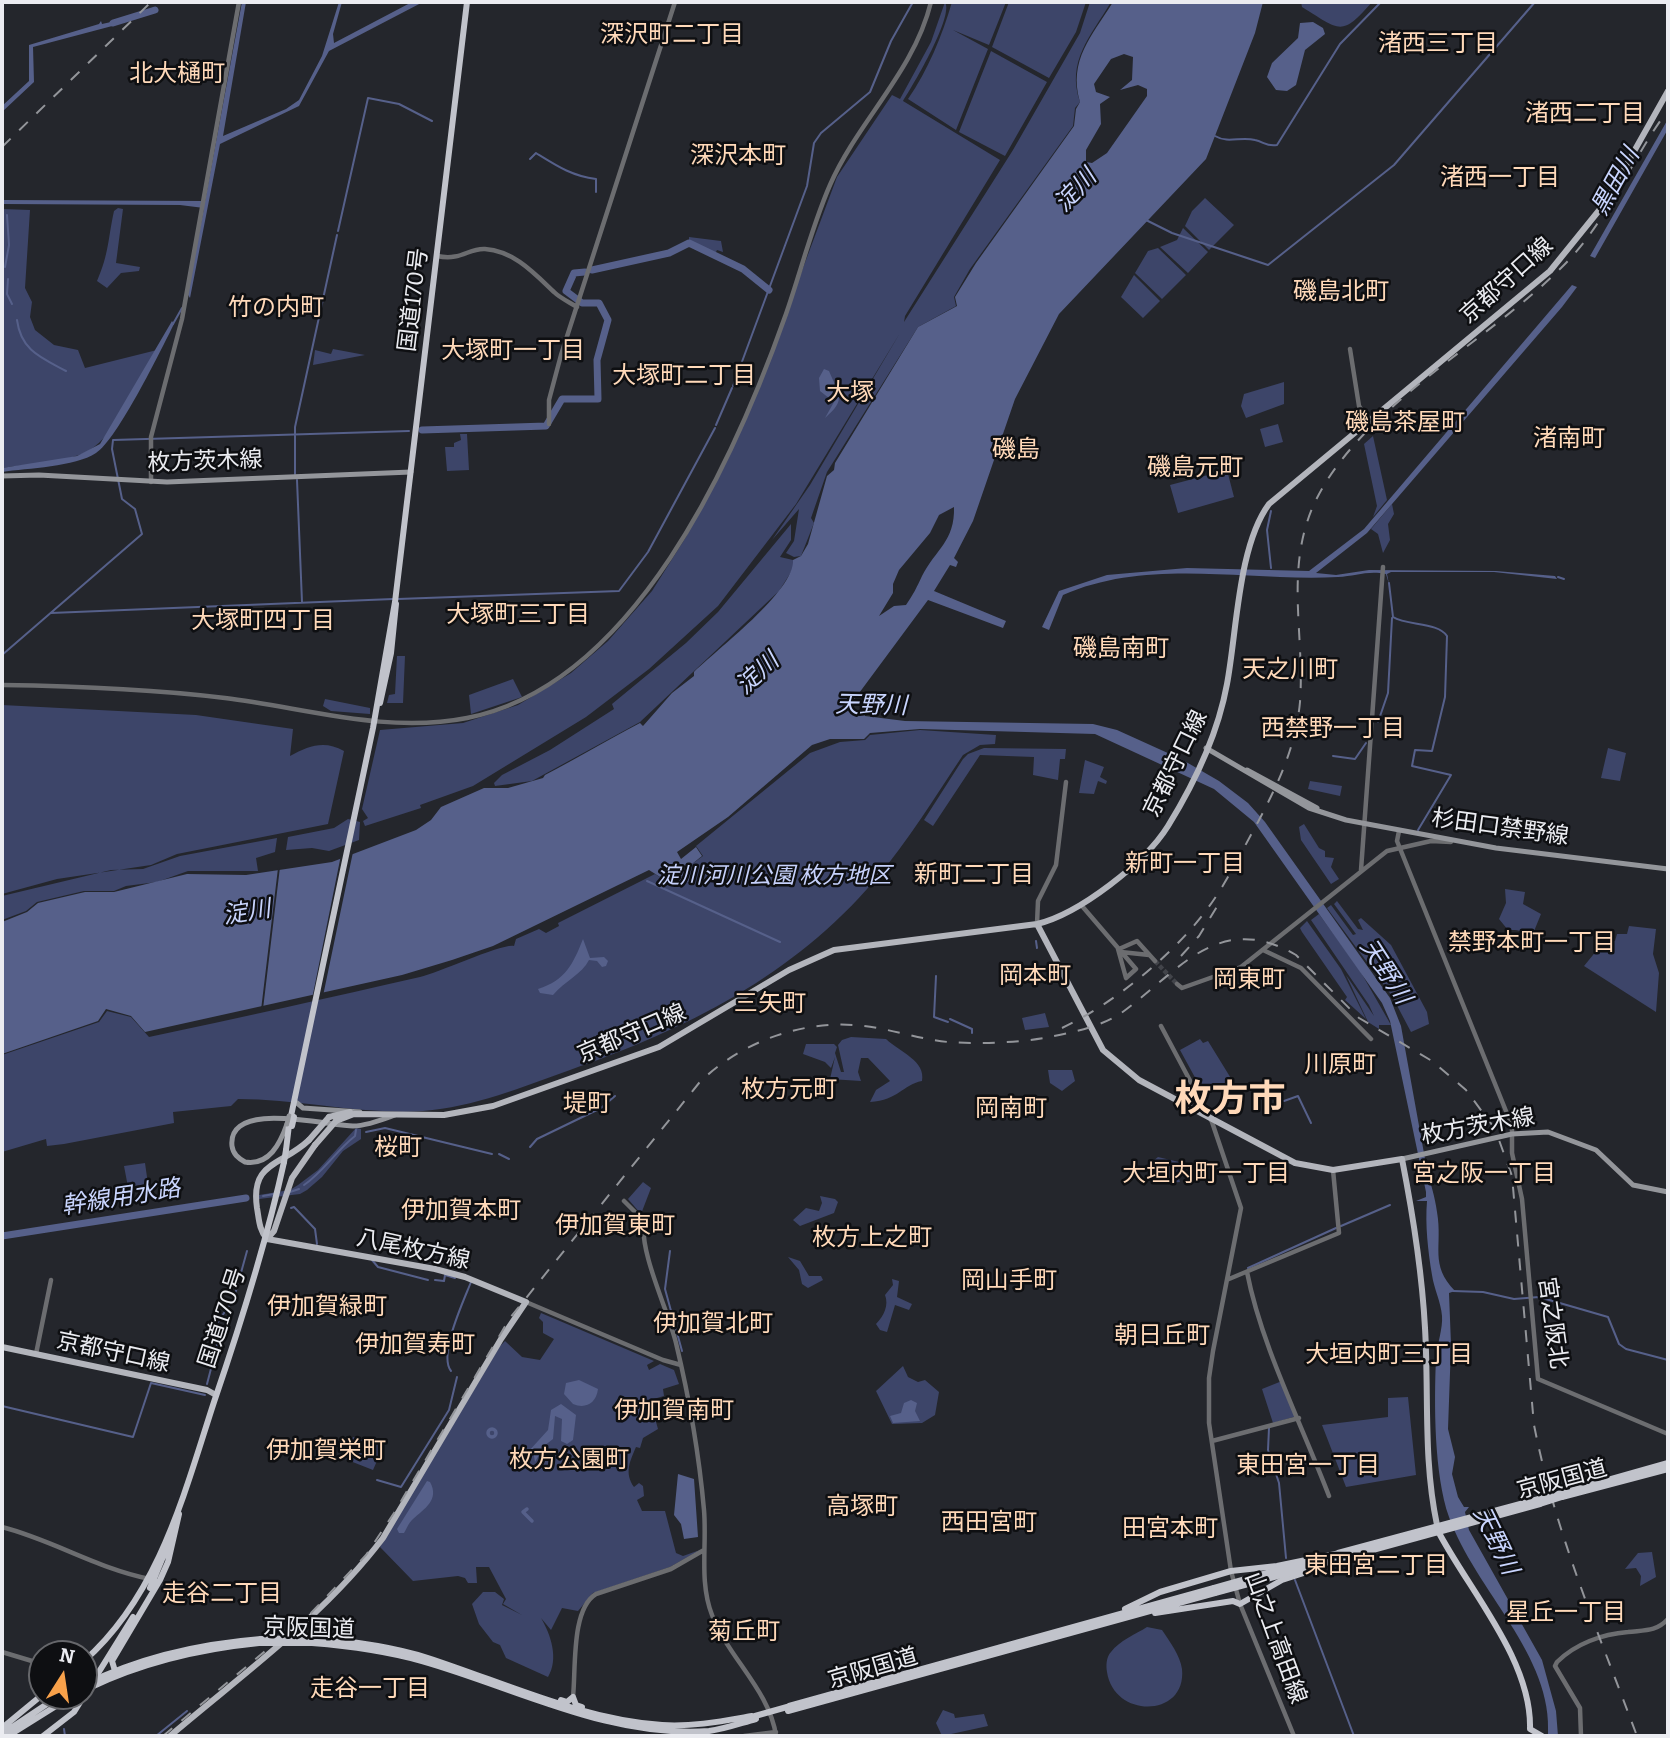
<!DOCTYPE html>
<html>
<head>
<meta charset="utf-8">
<style>
  body { margin:0 }
  #map { position:relative; width:1670px; height:1738px; overflow:hidden; background:#24262c; font-family:Bitter,serif }
  canvas { display:block }
  .frame { position:absolute; inset:0; border:4px solid #ebecf1; pointer-events:none }
  .north { position:absolute; left:28px; top:1640px; width:70px; height:70px; box-sizing:border-box; background:#0e0f12; border:2px solid #66676b; border-radius:50%; rotate:12deg; font-size:19px; font-weight:700; line-height:28px; text-align:center; color:#ebecf1 }
  .north::after { content:''; display:block; margin:auto; width:24px; height:32px; background:#f8a14a; clip-path:polygon(50% 0,100% 100%,50% 72%,0 100%) }
</style>
</head>
<body>
<div id="map">
<canvas width="1670" height="1738"></canvas>
<div class="frame"></div>
<div class="north">N</div>
</div>
<script>
const ctx = document.querySelector('canvas').getContext('2d');
ctx.lineJoin = 'round';
function fillPath(path, color) { ctx.fillStyle = color; ctx.fill(path, 'evenodd'); }
function trace(path, color, width, dash) { ctx.strokeStyle = color; ctx.lineWidth = width; ctx.lineCap = dash ? 'butt' : 'round'; ctx.setLineDash(dash || []); ctx.stroke(path); }
function write(font, color, halo, rows, align = 'center') {
  ctx.font = font + ' Bitter,"Noto Sans JP",serif'; ctx.lineWidth = 5; ctx.setLineDash([]); ctx.textBaseline = 'middle'; ctx.strokeStyle = halo; ctx.fillStyle = color; for (const [text, x, y, turn = 0] of rows) {
    ctx.save(); ctx.translate(x, y); ctx.rotate((+turn || 0) * Math.PI / 180); ctx.textAlign = isNaN(turn) ? turn : align; if (halo) ctx.strokeText(text, 0, 0); ctx.fillText(text, 0, 0); ctx.restore();
  }
}
fillPath(new Path2D(`
  M945,2C954,16 914,84 903,101L1000,160L905,316L904,322L1013,150L1080,33L1090,2H1111C1091,36 1066,61 1080,102L1075,108L1073,126L970,269L954,297L956,306L918,327L827,472L811,518L814,523L801,556L794,557L786,553L794,541L799,509L772,540L810,485L900,333L796,504L718,606L649,669L586,717L473,786L420,805L421,808L365,826L363,821L368,818L362,809L380,730L463,723L518,705L571,673L608,641L652,591L686,537L751,407L837,177L892,95L900,99L931,42Z
  M952,2H1006L989,45L953,30L988,49L956,130L908,99C928,70 942,36 952,2Z
  M1009,2H1086L1076,32L1049,78L992,47Z
  M1301,2H1372C1341,38 1340,30 1302,7Z
  M991,51L1047,82L1005,156L959,132Z
  M1205,198L1234,225L1209,250L1185,226L1192,211Z
  M118,208L123,209L116,263L140,267L139,271L121,273L107,288L97,281C109,254 108,238 114,211Z
  M2,209L30,210L25,288L32,302L30,317L35,330L54,345L78,350L85,368L157,350C140,380 114,442 82,454C58,463 27,464 2,468Z
  M1183,228L1208,252L1188,273L1160,247L1177,240Z
  M689,237L721,241L723,252L717,250L715,254L689,241Z
  M1158,248L1186,275L1162,299L1135,273L1148,251Z
  M1134,275L1160,301L1143,318L1121,297Z
  M333,349L365,355L313,365L315,350L331,354Z
  M1284,382V404L1246,418L1241,406L1244,394Z
  M1278,424L1283,442L1265,447L1260,429Z
  M460,434H467L469,470L447,471L445,447H454V443L461,440Z
  M1373,436L1387,500L1373,517L1377,506L1364,444Z
  M1227,470L1234,497L1178,513L1170,485Z
  M1392,504L1394,514L1388,524L1390,540L1383,553L1378,534L1371,529Z
  M791,524V540L780,557L793,560V569L779,591L640,722L532,781L495,786L494,783L502,775L550,750L614,709L612,704L686,643L718,612Z
  M397,656H405L403,703H387L389,695L395,694Z
  M513,679L522,697L471,714L469,695Z
  M325,699L370,708V714L331,711L323,706Z
  M2,705L196,715L293,729L290,756C309,746 324,740 344,751L328,824L177,854L151,865L57,879L2,894Z
  M920,730L996,735L995,744L980,745L963,755C935,797 908,841 875,880C793,976 687,1029 570,1070C522,1087 474,1107 423,1111C362,1115 300,1099 238,1099L231,1106L173,1112L174,1123L64,1144L47,1146L46,1139L2,1152V1055L99,1022L107,1011L131,1017L149,1037C239,1018 332,997 420,977C438,973 503,943 514,946L516,939L539,929L546,933L559,926L558,923L655,874L669,883L694,881L692,864L703,856L696,846L810,753L840,742L865,740L870,735Z
  M984,748L1066,749L1065,759H1060L1058,780L1033,775L1034,757L980,755L933,826L924,820L963,759L968,754Z
  M1608,748L1626,753L1620,781L1601,778Z
  M1085,760L1104,767L1100,777L1107,781L1106,784L1098,781L1094,794L1079,793Z
  M1310,781L1342,786L1340,796L1308,789Z
  M348,819L360,822L359,840L329,851L312,848L286,850L288,837L334,828Z
  M1304,824L1319,848L1325,851V857L1334,858L1331,867L1339,879L1331,884L1301,840L1299,827Z
  M277,838L275,852L256,858L258,871H188L157,882L126,886L114,891H84L37,902L26,911L2,920V896L111,870L143,869L180,856Z
  M1505,889L1525,892L1523,904L1541,914L1528,946C1520,936 1530,929 1508,930L1499,919L1506,903Z
  M1337,901L1358,929L1363,930L1358,920L1361,918L1391,945L1427,1012L1429,1024L1411,1032L1392,996L1327,908L1331,905L1353,935L1356,934L1334,904Z
  M1319,914L1359,969L1391,1025H1379V1029L1368,1022L1346,975L1374,1016L1369,1005L1311,920Z
  M1307,921L1341,969L1366,1019L1345,1000L1347,997L1302,932L1300,928Z
  M1629,926L1656,929L1653,954L1659,973L1656,1012L1584,966L1606,939L1615,941L1617,934H1627Z
  M1045,1013L1049,1027L1025,1030L1022,1018Z
  M851,1037L886,1039C900,1052 926,1061 922,1081C902,1085 899,1100 870,1102L876,1090L890,1081L868,1058H861L858,1072L861,1081L830,1079L835,1057L831,1068L825,1062L803,1054L806,1044H834L837,1047L835,1053L841,1072H844L838,1045L842,1040Z
  M1200,1039L1203,1043L1208,1041L1232,1080L1204,1094L1180,1050Z
  M1048,1070H1072L1075,1081L1062,1091L1050,1083Z
  M356,1128L361,1129V1139L343,1151L322,1177L307,1190L300,1194L259,1199V1195L290,1190L298,1185L318,1170Z
  M1158,1157L1179,1162L1177,1172L1180,1182L1168,1183L1150,1176L1153,1161Z
  M145,1163L148,1184L128,1187L124,1166Z
  M643,1182L651,1188L641,1214L628,1199Z
  M820,1196L835,1199L838,1202L834,1213L800,1226L793,1220L806,1208L819,1211L822,1203Z
  M788,1257L800,1261L809,1276H821L823,1280L808,1288L802,1284L799,1270Z
  M892,1279L899,1281L897,1297L912,1304L909,1310L895,1305L887,1332L880,1330L876,1324C884,1316 889,1305 885,1295L893,1285Z
  M541,1313L654,1361L647,1365L649,1370L660,1364L674,1370L679,1384L663,1389L664,1396L650,1400L658,1429L643,1438L640,1448L636,1447C630,1461 624,1473 634,1487L639,1483L643,1486L644,1496L637,1500L642,1511H665L676,1553L683,1556L700,1550L670,1567L593,1593L578,1611L562,1608L551,1630L541,1618C551,1635 559,1659 548,1677L506,1658L500,1645L493,1642L479,1624L472,1604L483,1592H495L504,1599L502,1605L522,1615L503,1604L506,1599L489,1567H476L477,1583H468L465,1578L458,1576L413,1581L380,1547L500,1346L505,1341L522,1357L540,1360L554,1339L543,1333V1322L539,1318Z
  M903,1366L908,1377L918,1382L925,1380L939,1392L935,1415L922,1423L892,1424L876,1391Z
  M1282,1381L1297,1416L1273,1423L1262,1389Z
  M1408,1397L1416,1475L1346,1487L1322,1425L1388,1417V1398Z
  M353,1437L384,1445L373,1470L345,1459Z
  M1652,1552L1656,1577L1640,1586L1641,1576L1636,1568L1625,1569L1638,1553Z
  M1147,1627L1162,1630C1170,1642 1180,1655 1182,1669C1187,1718 1114,1719 1107,1672C1106,1666 1106,1657 1111,1652C1119,1641 1136,1634 1147,1627Z
  M943,1710L954,1714L955,1718L984,1714L988,1726L942,1736L936,1723Z`), '#3d4569');
fillPath(new Path2D(`
  M242,2H246L223,136L286,109L299,100L322,56L339,2H342L333,34L334,43L412,2H423L329,51L299,106L220,144L190,298L187,293L204,208L180,205L2,204V200L205,201Z
  M1113,2H1263L1255,33L1206,159L1059,314L1015,399L973,521L954,558L958,562L956,567L950,565L934,591L1006,621L1003,628L928,600L848,708L865,712V716L905,721L1093,724L1117,730L1181,759L1219,781L1248,803L1265,822L1390,998L1401,1026L1427,1170C1431,1185 1435,1197 1437,1212C1443,1247 1429,1264 1455,1291L1449,1293L1451,1345L1448,1429L1455,1457L1452,1474L1458,1497L1464,1507H1469L1465,1512L1469,1530L1542,1660L1556,1711L1558,1736H1548C1554,1656 1475,1590 1449,1517C1434,1474 1434,1404 1436,1358C1437,1344 1443,1329 1442,1316C1441,1302 1434,1289 1432,1275C1428,1251 1425,1225 1427,1201H1416L1426,1197V1192L1390,1021L1382,1003L1254,822L1214,789L1095,734L920,729L870,733L864,739H830L812,745L728,817L677,852L681,859L696,847L702,856L692,864L693,882H668L649,870L493,946L452,960L402,975L145,1032L131,1016L106,1009L98,1021L2,1054V922L27,912L38,903L85,892H114L187,874L246,875L332,862L416,830L431,820L441,807L484,788H508L543,778L545,775C578,758 607,740 640,723L643,726L672,693L694,676V672C716,650 795,591 793,560L801,556L808,544L827,476L834,470L835,463L918,327L957,306L955,297L976,263L1074,126L1076,109L1080,102C1068,60 1092,36 1113,2ZM1124,54L1133,57L1132,80L1120,90L1138,85L1147,89V96L1107,153L1092,163L1086,162V150L1101,124L1100,104L1110,97L1096,92L1094,84L1111,59ZM954,507C955,541 936,549 922,576C917,587 913,595 906,605L894,606L879,616L893,593V584L899,570L930,533L939,515Z
  M120,20L116,25L33,47L34,82L2,112V106L29,81V45L99,24L101,21L102,24Z
  M1313,22L1323,28L1325,34L1305,50L1296,85L1287,91L1276,90L1267,77L1272,63L1298,38L1300,23Z
  M1668,119V129L1595,258L1590,256Z
  M1572,285L1577,287L1562,307L1367,533L1316,573L1336,575L1369,570L1496,571L1555,576L1557,579L1494,572H1391L1387,574L1389,584L1386,574C1369,570 1355,576 1338,577C1248,582 1149,557 1063,595L1049,630L1042,627L1059,591L1107,575L1187,568L1309,571L1364,529Z
  M172,321L174,324C161,350 117,440 96,453C75,467 28,468 2,472V468L77,456L100,444Z
  M824,369L829,371C839,395 847,399 825,418L834,402L820,391L819,378Z
  M583,939L590,958L604,957L608,961L606,966L602,967L597,961L589,960C582,974 565,981 553,995L540,993L538,989C566,980 573,964 583,939Z
  M579,1380L598,1389C596,1404 585,1409 573,1404L564,1394L566,1383Z
  M911,1400L917,1403L915,1411L920,1421L893,1423L890,1416L901,1413L904,1403Z
  M561,1404L576,1415L573,1440L567,1444L561,1441L562,1419L555,1416L553,1439L544,1446L535,1462L533,1450L524,1462L528,1452L548,1430L551,1410Z
  M678,1474L694,1479L698,1537L684,1539L681,1524L674,1515Z
  M430,1482C440,1500 424,1509 413,1519C408,1524 407,1528 404,1533H399L397,1529L427,1481Z`), '#56608a');
fillPath(new Path2D(`
  M353,852L323,996L312,999L341,855Z
  M280,867L263,1009L261,1010L278,868Z`), '#24262c');
trace(new Path2D(`
  M1215,136C1229,144 1240,136 1255,140C1264,142 1267,147 1277,145L1340,44L1381,2
  M530,159L536,153C557,166 572,176 596,179V192
  M1146,220L1172,233L1268,265L1394,165L1535,2
  M338,231L368,98L399,104L432,121
  M5,267L9,245L7,215
  M8,279L7,294L12,304
  M17,320C21,351 42,358 66,371
  M173,324L182,308
  M733,386L807,186L814,143L821,133L870,92L891,41L913,2
  M716,425L732,388
  M295,474V427L337,235
  M297,480L302,602
  M1271,568L1267,530L1271,511
  M1558,577L1564,579
  M1389,583L1393,617C1407,626 1438,622 1447,636L1445,697L1432,751L1415,750L1412,766L1451,775L1418,830
  M398,599L619,591L648,552L715,428
  M51,613L393,599
  M2,655L142,534L135,509L122,499L112,449L113,440L409,431
  M1378,722L1388,693L1392,618
  M1333,756L1355,759L1366,743
  M647,881L780,942
  M1036,941L1037,948
  M936,976L934,1017L948,1022
  M950,1019L972,1029V1033
  M1284,1101L1298,1096L1311,1123
  M366,1132L385,1128L492,1154
  M530,1147L537,1139L601,1108L615,1096
  M499,1154L509,1159
  M304,1185C323,1172 336,1151 355,1136L356,1130
  M290,1192L299,1189
  M263,1196L274,1194
  M291,1208L294,1207L315,1229L317,1244
  M1341,1226L1390,1205
  M670,1251L665,1289L682,1351
  M372,1260L378,1267L428,1280
  M1248,1268L1336,1228
  M435,1280L444,1281L445,1275L455,1278
  M1453,1291L1483,1292L1514,1299L1539,1297L1608,1317L1619,1344L1626,1349L1668,1360
  M451,1371C438,1355 464,1300 471,1282
  M207,1384L219,1338L212,1331L234,1298L247,1251
  M2,1406L133,1437L151,1383L205,1395
  M1269,1428L1268,1450L1279,1483L1286,1558
  M377,1480L401,1487L449,1410L457,1377
  M1295,1580L1354,1736
  M64,1729L65,1736
  M156,1736L187,1711`), '#56608a', 2);
trace(new Path2D(`
  M488 1433a4 4 0 1 1 8 0a4 4 0 1 1-8 0Z
  M527,1509L523,1512L532,1521`), '#56608a', 3.5);
trace(new Path2D(`
  M113,23L155,10
  M592,270L669,253L689,243L743,269L769,290
  M422,430L546,426L562,399H598L597,360L608,320L599,303H582L566,291L574,273L585,272
  M2,1236L246,1198`), '#56608a', 7);
trace(new Path2D(`
  M1155,961L1177,984`), '#42444a', 4.5, [4.5, 2]);
trace(new Path2D(`
  M437,256C462,261 468,248 485,249C514,251 534,273 554,292C560,298 569,302 577,307
  M1350,349L1359,406L1368,421
  M549,424V400L561,355L675,2
  M151,482V437L182,319L239,2
  M2,685C76,686 151,689 225,698C306,708 386,734 467,718C635,685 735,458 786,314C801,271 812,226 830,185C858,121 914,72 931,2
  M1399,831L1397,841L1512,1126V1153L1522,1199L1538,1379L1668,1434
  M1361,870L1383,567
  M1082,906L1136,969L1126,978L1118,949
  M1037,924L1038,901L1056,865L1066,782
  M1119,949L1137,941L1155,961
  M1263,950L1301,968L1371,1039
  M1121,952L1149,955
  M1177,984L1182,988L1241,967L1387,851L1431,841L1451,842
  M1161,1026L1212,1122L1241,1208L1213,1351L1209,1378V1423L1231,1571L1240,1604L1294,1736
  M624,1201L644,1221C639,1252 668,1310 676,1343C689,1397 699,1454 704,1510C707,1545 699,1582 712,1615C728,1657 770,1691 776,1736
  M1247,1272C1261,1345 1302,1425 1329,1496
  M1229,1279L1339,1233L1333,1170
  M526,1302L663,1360L681,1365
  M36,1354L51,1280
  M1212,1441L1299,1418
  M2,1527C53,1540 98,1569 150,1579
  M2,1652L42,1664
  M573,1697C576,1669 571,1609 596,1594L671,1569L704,1550
  M744,1736L776,1732
  M1581,1736L1580,1708L1555,1666L1557,1662C1575,1644 1602,1634 1628,1632C1644,1630 1656,1632 1668,1619`), '#6c6d70', 4.5);
trace(new Path2D(`
  M2,476L39,475L167,482L411,472
  M1206,748L1309,808L1346,820L1496,848L1668,869
  M1247,770L1317,808
  M297,1103L303,1108L360,1112
  M287,1124C280,1144 269,1166 245,1162C238,1158 233,1154 232,1146C227,1099 328,1126 353,1126C366,1126 382,1120 395,1115
  M1402,1159L1512,1134L1548,1132L1596,1150L1633,1185L1668,1192`), '#94969b', 5);
trace(new Path2D(`
  M1037,924L1103,1050L1139,1080L1295,1163L1333,1170L1402,1159C1413,1215 1422,1272 1425,1328C1429,1395 1423,1459 1437,1525
  M329,1117L350,1112
  M336,1121L354,1114L444,1115L493,1106L659,1047L789,970L834,950L1037,924C1079,914 1145,863 1168,826C1194,784 1218,733 1227,684C1237,631 1238,546 1269,504L1550,271L1605,203L1668,91
  M267,1239C259,1230 259,1219 257,1208C250,1161 282,1166 309,1140
  M267,1239L274,1231L292,1178L315,1145
  M2,1347L207,1390L216,1395
  M170,1736C244,1673 324,1616 383,1538L501,1339L526,1302L465,1277L435,1269L267,1239`), '#b3b5bc', 6);
trace(new Path2D(`
  M380,703L391,653L396,604
  M291,1116L373,728L395,602L467,2
  M286,1150L289,1125
  M1562,1493L1668,1463
  M1562,1497L1668,1469
  M1438,1531C1468,1589 1532,1660 1530,1729L1542,1736
  M1338,1553L1539,1499
  M1307,1568L1540,1504
  M150,1588L170,1540
  M1125,1609L1160,1592L1231,1571L1277,1566L1340,1553
  M1155,1613L1233,1601L1240,1604L1282,1580L1313,1570
  M312,1638C351,1641 390,1646 428,1658C505,1683 580,1719 662,1725C693,1727 723,1721 752,1716
  M312,1643C350,1646 386,1651 422,1661C517,1688 608,1738 709,1731C725,1729 741,1723 756,1719
  M84,1661C159,1595 184,1494 214,1402C241,1323 266,1244 284,1162
  M115,1671L112,1661L160,1580L168,1562L179,1514
  M84,1685C140,1657 198,1644 261,1639
  M89,1688C143,1662 199,1649 259,1643
  M561,1700L567,1702L573,1697L576,1705L582,1707
  M789,1706L1214,1588
  M788,1711L1215,1593
  M2,1728L42,1695
  M2,1734L47,1704
  M8,1736L72,1696`), '#c1c3cb', 6);
trace(new Path2D(`
  M2,147L151,2
  M1181,956L1199,936L1218,905
  M1062,1028C1117,1002 1181,949 1215,898C1231,874 1244,847 1258,822C1278,784 1296,746 1300,702C1305,634 1284,568 1315,502C1360,408 1487,342 1561,268C1608,222 1630,161 1668,110
  M163,1736L311,1613L366,1555L394,1513L510,1318L699,1083C738,1044 798,1021 854,1025C886,1027 917,1039 948,1042C980,1044 1013,1043 1044,1038C1070,1033 1102,1027 1124,1011C1179,971 1219,910 1296,955L1359,1018L1432,1061L1466,1090L1495,1129L1512,1176L1534,1425C1555,1532 1599,1634 1637,1736`), '#93959a', 2, [12, 12]);
trace(new Path2D(`
  M287,1124L289,1116`), '#94969b', 5);
trace(new Path2D(`
  M309,1140L329,1117
  M315,1145L336,1121`), '#b3b5bc', 6);
trace(new Path2D(`
  M292,1126L294,1117
  M284,1162L286,1150
  M1539,1499L1562,1493
  M1540,1504L1562,1497
  M1214,1588L1306,1562
  M1215,1593L1307,1568
  M261,1639L312,1638
  M259,1643H312
  M755,1716L787,1707
  M43,1736L74,1712L133,1617`), '#c1c3cb', 6);
write('23px', '#ebecf1', '#0e0f12', [
  ["京都守口線",1507,281,-42],
  ["国道170号",414,300,-83],
  ["枚方茨木線",205,462,-2],
  ["京都守口線",1176,764,-64],
  ["杉田口禁野線",1500,828,8],
  ["京都守口線",632,1034,-23],
  ["枚方茨木線",1478,1127,-10],
  ["八尾枚方線",413,1250,12],
  ["国道170号",223,1318,-72],
  ["宮之阪北",1552,1323,82],
  ["京都守口線",113,1353,12],
  ["京阪国道",1562,1480,-15],
  ["京阪国道",309,1629,2],
  ["山之上高田線",1275,1638,70],
  ["京阪国道",873,1669,-16]
]);
write('italic 23px', '#c6d1fb', '#0e0f12', [
  ["淀川河川公園 枚方地区",774,877]
]);
write('24px', '#ffd9b9', '#0e0f12', [
  ["深沢町二丁目",672,35],
  ["渚西三丁目",1438,44],
  ["北大樋町",177,74],
  ["渚西二丁目",1585,114],
  ["深沢本町",738,156],
  ["渚西一丁目",1500,178],
  ["磯島北町",1341,292],
  ["竹の内町",276,308],
  ["大塚町一丁目",513,351],
  ["大塚町二丁目",684,376],
  ["大塚",850,393],
  ["磯島茶屋町",1405,423],
  ["渚南町",1569,439],
  ["磯島",1016,450],
  ["磯島元町",1195,468],
  ["大塚町三丁目",518,615],
  ["大塚町四丁目",263,621],
  ["磯島南町",1121,649],
  ["天之川町",1290,670],
  ["西禁野一丁目",1333,729],
  ["新町一丁目",1185,864],
  ["新町二丁目",974,875],
  ["禁野本町一丁目",1532,943],
  ["岡本町",1035,976],
  ["岡東町",1249,980],
  ["三矢町",770,1004],
  ["川原町",1340,1065],
  ["枚方元町",789,1090],
  ["堤町",587,1104],
  ["岡南町",1011,1109],
  ["桜町",398,1148],
  ["大垣内町一丁目",1206,1174],
  ["宮之阪一丁目",1484,1174],
  ["伊加賀本町",461,1211],
  ["伊加賀東町",615,1226],
  ["枚方上之町",872,1238],
  ["岡山手町",1009,1281],
  ["伊加賀緑町",327,1307],
  ["伊加賀北町",713,1324],
  ["朝日丘町",1162,1336],
  ["伊加賀寿町",415,1345],
  ["大垣内町三丁目",1389,1355],
  ["伊加賀南町",674,1411],
  ["伊加賀栄町",326,1451],
  ["枚方公園町",569,1460],
  ["東田宮一丁目",1308,1466],
  ["高塚町",862,1507],
  ["西田宮町",989,1523],
  ["田宮本町",1170,1529],
  ["東田宮二丁目",1376,1566],
  ["走谷二丁目",222,1594],
  ["星丘一丁目",1566,1613],
  ["菊丘町",744,1632],
  ["走谷一丁目",370,1689]
]);
write('italic 24px', '#c9d5fe', '#0e0f12', [
  ["黒田川",1616,182,-61],
  ["淀川",1076,191,-47],
  ["淀川",758,674,-43],
  ["天野川",871,706,1],
  ["淀川",247,913,-9],
  ["天野川",1385,972,57],
  ["幹線用水路",121,1198,-9],
  ["天野川",1495,1541,64]
]);
write('bold 37px', '#ffd9b9', '#0e0f12', [
  ["枚方市",1230,1101]
]);
</script>
</body>
</html>
